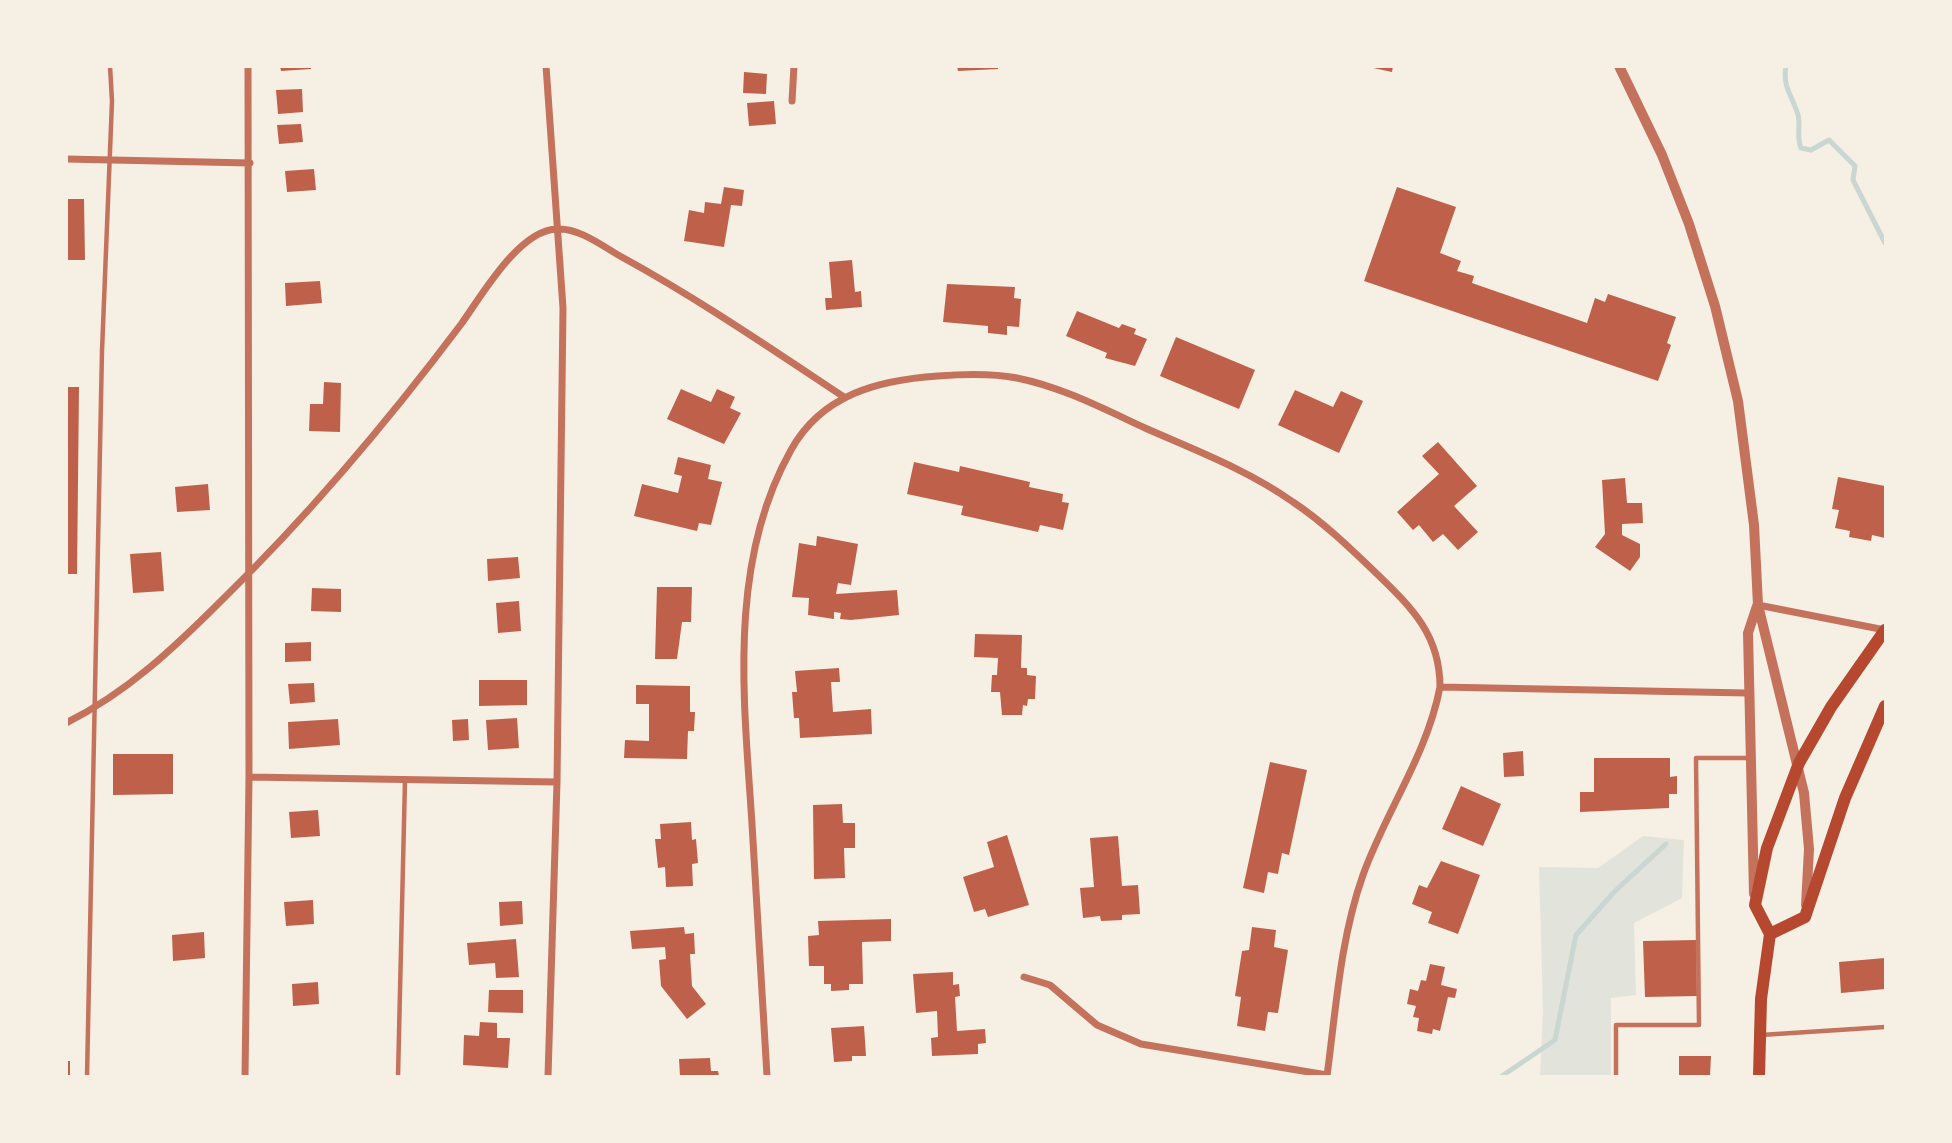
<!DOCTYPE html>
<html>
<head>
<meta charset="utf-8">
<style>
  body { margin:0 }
  #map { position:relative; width:1952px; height:1143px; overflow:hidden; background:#f6efe4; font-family:"Space Grotesk",sans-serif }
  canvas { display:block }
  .frame { position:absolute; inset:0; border:68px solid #f6efe4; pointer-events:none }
</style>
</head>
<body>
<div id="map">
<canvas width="1952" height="1143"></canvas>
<div class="frame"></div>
</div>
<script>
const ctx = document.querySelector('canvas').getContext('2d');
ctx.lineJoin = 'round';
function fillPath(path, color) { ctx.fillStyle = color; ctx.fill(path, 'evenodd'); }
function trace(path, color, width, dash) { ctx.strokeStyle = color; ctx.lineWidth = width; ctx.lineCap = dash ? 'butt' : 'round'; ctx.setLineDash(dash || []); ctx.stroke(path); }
fillPath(new Path2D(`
  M1643,836L1684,840L1682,898L1634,923L1636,995L1611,998V1076H1540L1543,1011L1539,867L1598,868Z`), '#e2e4dc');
trace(new Path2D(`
  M1786,66C1782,87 1793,97 1798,115C1801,126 1796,136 1801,148L1811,150L1829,140L1855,166L1853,180L1885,243
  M1502,1076L1555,1040L1576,935L1614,892L1666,844`), '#c9d6d2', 5);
fillPath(new Path2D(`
  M280,66H311V69L281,71Z
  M957,66H998V69L958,71Z
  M1364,66H1393L1392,72Z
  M744,72L767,74L766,94L743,93Z
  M302,89L303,112L278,114L276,90Z
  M774,101L776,124L749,126L747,103Z
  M301,124L303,142L279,144L277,125Z
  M314,169L316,190L287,192L285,171Z
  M724,187L744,190L742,206L731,205L724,247L684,241L689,210L704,213L705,202L721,204Z
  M1397,187L1456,207L1440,253L1461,261L1457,271L1474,276L1472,283L1587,323L1595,298L1605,302L1608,294L1676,317L1667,343L1671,345L1658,381L1364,281Z
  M66,199H84L85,260H66Z
  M852,260L855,292L861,291L862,307L826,310L825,298H832L829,262Z
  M320,281L322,303L286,306L285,283Z
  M947,284L1015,287L1014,298L1021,299L1019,327L1007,326V335L988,333V326L943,322Z
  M1077,311L1119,328L1122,324L1136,329L1134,334L1147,339L1135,366L1105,358L1107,353L1066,336Z
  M1176,337L1255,370L1239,409L1160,376Z
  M324,382L341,383L340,432L309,431L310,404H323Z
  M66,387H79L77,574H66Z
  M681,389L711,402L717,389L735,397L730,408L741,413L724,444L667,419Z
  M1295,390L1333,407L1341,391L1363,401L1339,453L1278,425Z
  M1438,442L1477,486L1454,506L1478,532L1458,550L1443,534L1433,542L1419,525L1413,530L1397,512L1439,474L1422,456Z
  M678,457L711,465L708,479L722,482L711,525L699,523L697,531L634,516L642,484L678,493L682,476L674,474Z
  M914,462L959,472L960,466L1030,482L1029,487L1063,494L1062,502L1069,503L1063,530L1040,525L1038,532L961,515L963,506L907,494Z
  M1838,477L1885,486V538L1872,535L1871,541L1849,537L1850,531L1835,528L1839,510L1832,509Z
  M1625,478L1627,503H1642L1643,523L1622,524V535L1640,544V557L1630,571L1595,547L1605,534L1602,480Z
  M208,484L210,510L177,512L175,487Z
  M817,536L858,544L851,585L838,583L836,594L897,590L899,615L851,620L840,619L841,613L834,612V619L808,615L809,598L792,597L799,543L816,546Z
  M161,552L164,591L133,593L130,554Z
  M518,557L520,578L488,581L487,559Z
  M657,587H692L691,622H682L677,659H655Z
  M312,588L341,589V612L311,611Z
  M519,601L521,631L498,633L496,603Z
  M975,634L1022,635L1021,668H1027V675L1036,676L1035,699H1028L1027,706L1023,705L1022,715H1002L1000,692H991L992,675H997L998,658L974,657Z
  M311,642V661L285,662V643Z
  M839,668L840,682H831L833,712L871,709L872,734L800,738L799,718H794L792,692H797L795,671Z
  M479,680H527V705L479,706Z
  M314,683L315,702L290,704L288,684Z
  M636,685L690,686V712H695L694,731H688L687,759L624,758L625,740L649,741V704H636Z
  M517,718L519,748L488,750L486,720Z
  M338,719L340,745L289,749L288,722Z
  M468,719L469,740L453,741L452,720Z
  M1523,751L1524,776L1504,777L1503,753Z
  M113,754H173V794L113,795Z
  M1594,758H1670V777L1677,776V794H1669V808L1580,812V792H1594Z
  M1270,762L1307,770L1289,855L1282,853L1278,874L1268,872L1264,893L1243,888Z
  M1461,786L1501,804L1483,846L1442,829Z
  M842,804L843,823H855V848H844L845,878L814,879L813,805Z
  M318,810L320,836L291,838L289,812Z
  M691,822L692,840L696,839L698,863L692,864L693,886L666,887L665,867L658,868L655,839H661L660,824Z
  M1007,835L1029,905L988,917L985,909L974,912L963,877L994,867L987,842Z
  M1118,836L1122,886L1138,885L1140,914L1122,915V920L1101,921L1100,916L1083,918L1080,888L1094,887L1090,838Z
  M1441,861L1480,875L1458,934L1428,923L1432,912L1412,904L1419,885L1427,888Z
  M313,900L314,924L286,926L284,902Z
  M522,901L523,924L500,926L499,902Z
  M891,919V941L862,942L863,984H849V990L831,991V984H824V966H809L808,936L819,935L818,921Z
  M684,927L685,934L694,933L695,954H690L692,986L706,1004L687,1019L661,986L659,960L666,959L665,947L632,949L630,931Z
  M1252,927L1276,930L1274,947L1288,950L1278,1013L1268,1012L1265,1031L1237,1026L1241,997L1235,996L1242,951L1249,950Z
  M204,932L205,958L173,961L172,935Z
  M516,939L519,977L496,978L495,963L469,965L467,943Z
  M1696,940L1697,996L1645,997L1643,941Z
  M1885,958V989L1841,993L1839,962Z
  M1430,964L1445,967L1441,985L1457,989L1455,998L1448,997L1440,1031L1433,1029L1432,1034L1417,1031L1419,1018L1413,1017L1416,1006L1407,1004L1410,989L1418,991L1421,980L1426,981Z
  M953,972V985L959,984L960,996L955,997L957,1031L985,1029L986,1043L978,1044V1054L932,1056L931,1038L938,1037L937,1011L916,1013L913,974Z
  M318,982L319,1004L293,1006L292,984Z
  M489,990H523V1013L488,1012Z
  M480,1022L497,1023V1038H510L508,1068L463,1065L464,1035L479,1036Z
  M864,1026L866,1056H852V1061L834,1062L831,1028Z
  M1679,1056H1711L1710,1076H1679Z
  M710,1058L711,1071H718L719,1076H680L679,1059Z
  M66,1061H70V1076H66Z`), '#bf614a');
trace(new Path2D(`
  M1761,1035L1885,1027
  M87,1076L102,351L112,101L110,66
  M398,1076L405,780
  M1616,1076V1025H1699L1696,758H1750`), '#c5725c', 4.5);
trace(new Path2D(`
  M546,66L563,308L557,782L548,1076
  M792,101L794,66
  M66,159L250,163
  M1758,605L1885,630
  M66,723C128,692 175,647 223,599C310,514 389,420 462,323C482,295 519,230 557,229C579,228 601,245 620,256C697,298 770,348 844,397
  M249,777L557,782
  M1024,977L1050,985L1097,1025L1141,1044L1327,1075
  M245,1076L249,777L248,66
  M767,1076C762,992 757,908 752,824C744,700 727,564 791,450C822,394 879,380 938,376C964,374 991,373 1017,378C1062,387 1104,409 1145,428C1195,450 1248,470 1293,502C1323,522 1349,547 1375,572C1411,607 1440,634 1440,687
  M1327,1076C1336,1009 1340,940 1363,875C1386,811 1427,755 1440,687L1747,693`), '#c5725c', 7);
trace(new Path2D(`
  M1619,66L1662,155L1689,224L1715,306L1738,401L1754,525L1758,605L1804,793L1809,849L1806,905
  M1754,894L1748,633L1757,606`), '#c5725c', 10);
trace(new Path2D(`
  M1770,934L1805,917L1845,798L1885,706
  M1759,1076L1761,999L1770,934L1755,905L1767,848L1799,763L1831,707L1885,630`), '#b5482f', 12);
</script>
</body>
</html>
